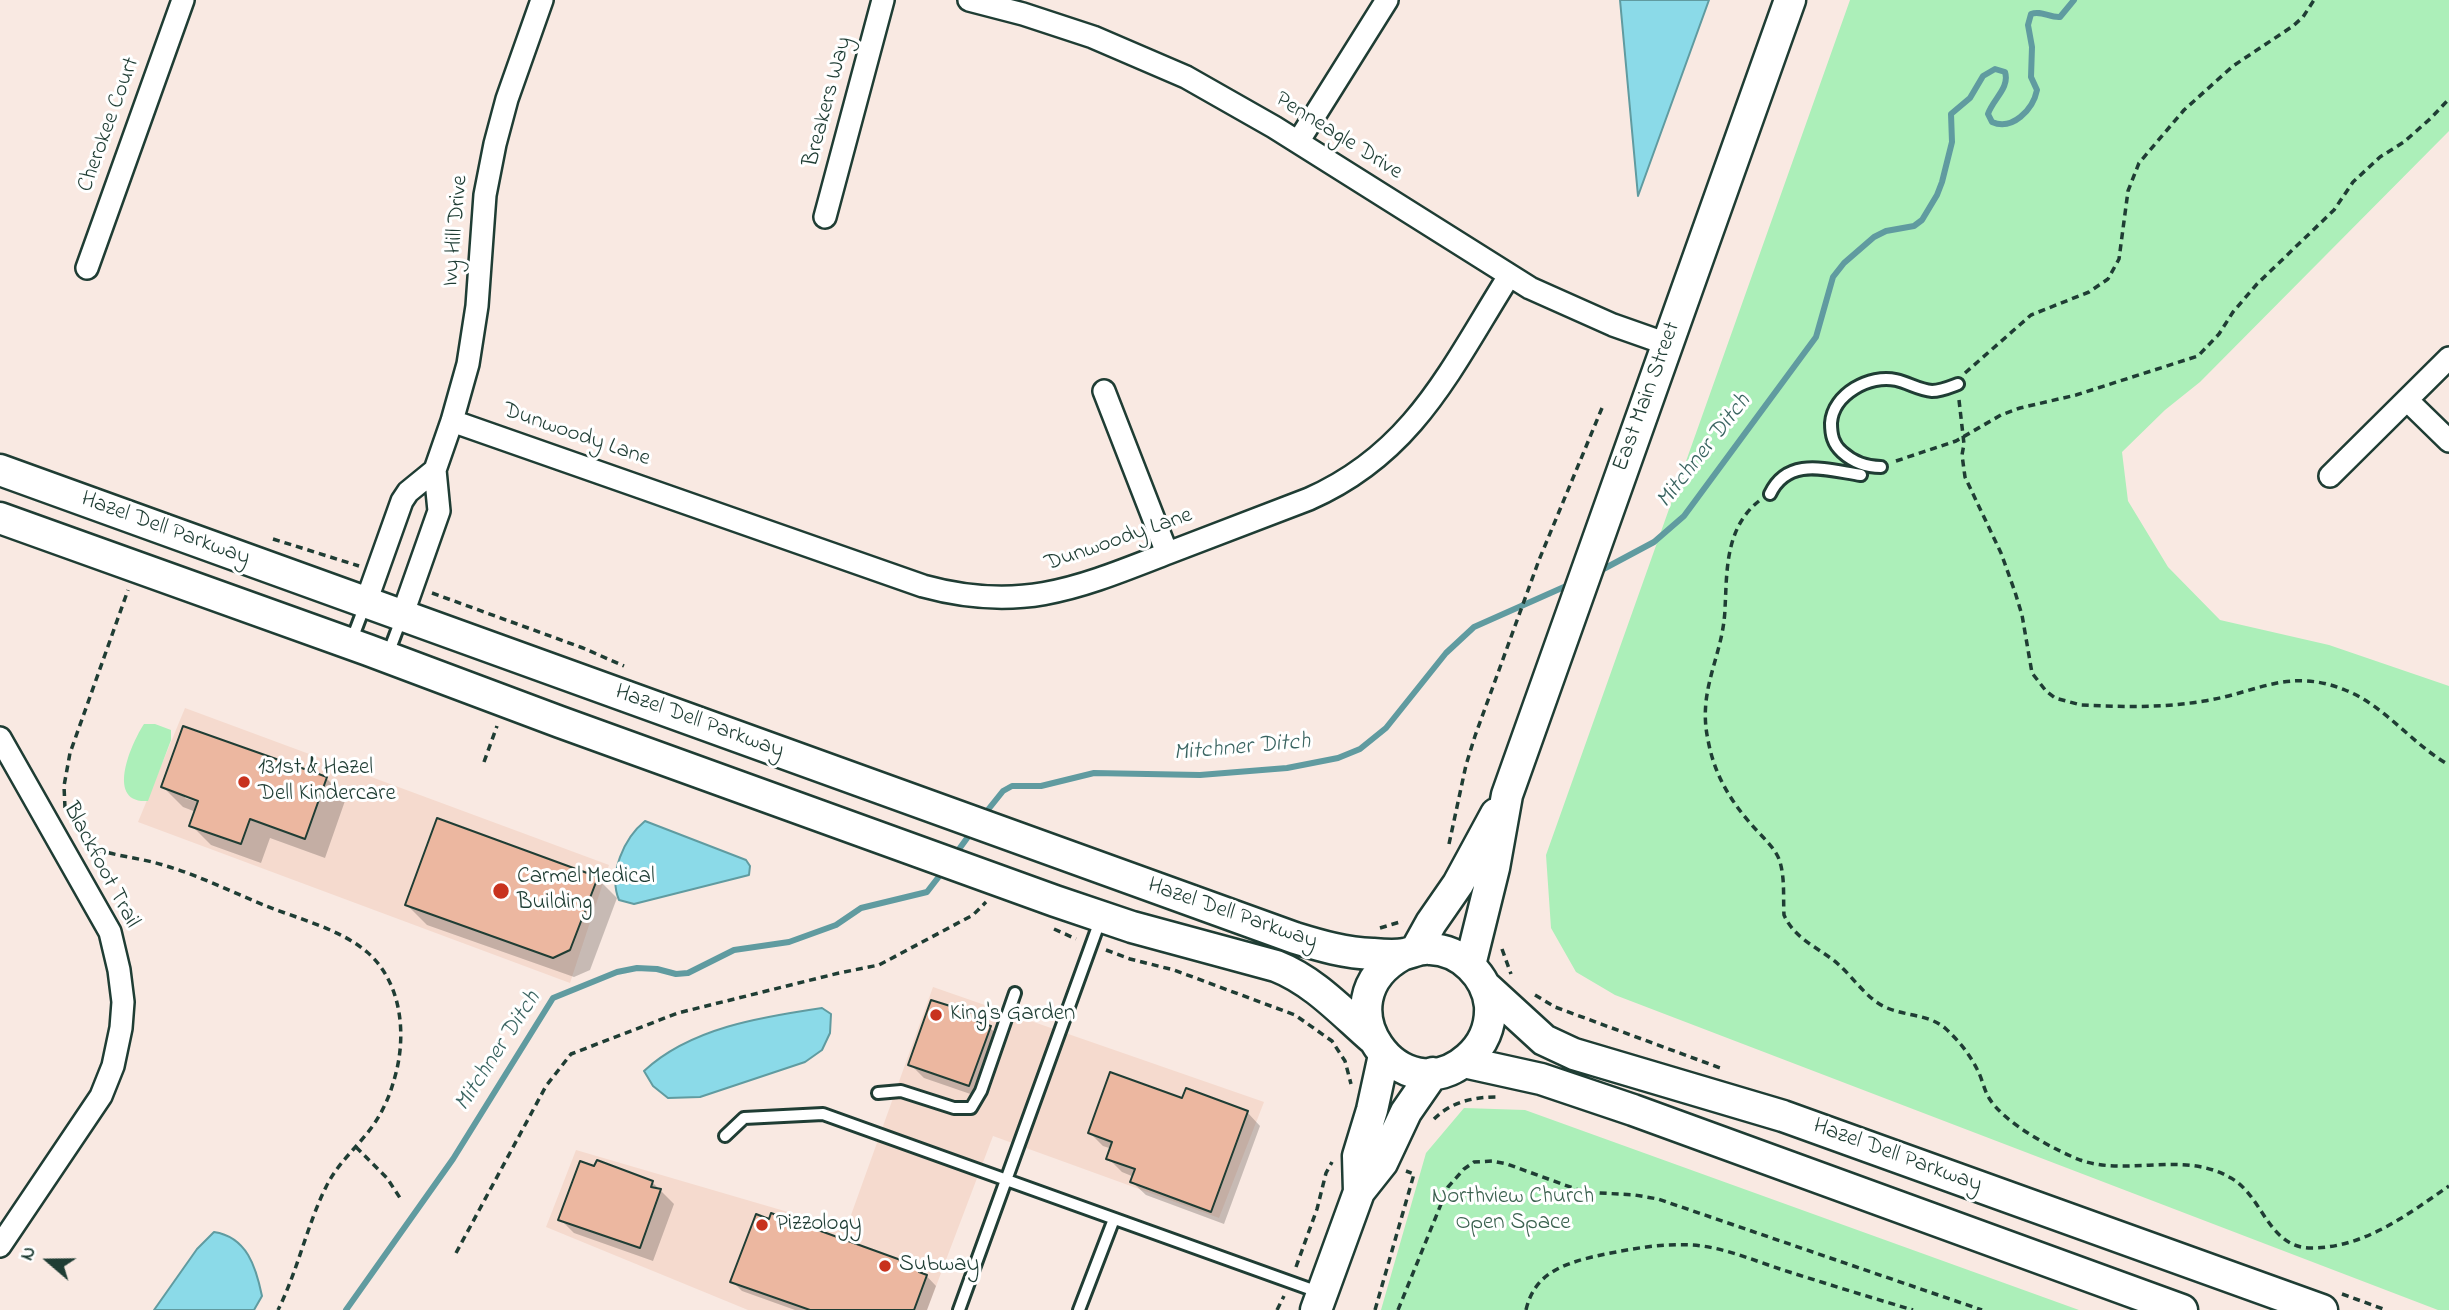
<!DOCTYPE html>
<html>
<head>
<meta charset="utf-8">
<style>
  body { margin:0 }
  #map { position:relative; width:2449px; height:1310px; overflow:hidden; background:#f9e9e2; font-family:"Indie Flower",sans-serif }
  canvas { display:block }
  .north { position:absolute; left:14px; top:1226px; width:70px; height:70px; -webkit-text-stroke:5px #fff; paint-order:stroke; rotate:290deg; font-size:19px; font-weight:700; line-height:28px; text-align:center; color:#1f3d34 }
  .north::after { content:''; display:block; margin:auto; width:24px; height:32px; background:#1f3d34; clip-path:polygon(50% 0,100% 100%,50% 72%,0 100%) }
</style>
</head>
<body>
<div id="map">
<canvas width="2449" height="1310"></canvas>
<div class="north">N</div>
</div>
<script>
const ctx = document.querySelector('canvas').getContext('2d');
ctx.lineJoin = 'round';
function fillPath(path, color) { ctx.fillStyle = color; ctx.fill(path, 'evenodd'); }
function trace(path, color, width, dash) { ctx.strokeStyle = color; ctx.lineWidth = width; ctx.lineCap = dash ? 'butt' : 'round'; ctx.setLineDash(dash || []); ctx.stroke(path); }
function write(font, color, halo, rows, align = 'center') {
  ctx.font = font + ' "Indie Flower",sans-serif'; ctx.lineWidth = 6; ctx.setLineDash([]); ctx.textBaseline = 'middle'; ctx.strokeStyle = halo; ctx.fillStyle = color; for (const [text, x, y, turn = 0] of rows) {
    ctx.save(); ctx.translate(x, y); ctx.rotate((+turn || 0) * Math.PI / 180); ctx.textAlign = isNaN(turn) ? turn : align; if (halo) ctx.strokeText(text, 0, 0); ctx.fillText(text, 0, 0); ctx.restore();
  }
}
fillPath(new Path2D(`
  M185,708L609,865L570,983L138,822Z
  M933,987L1264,1102L1219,1218L993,1136L927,1310H748L546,1227L576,1150L846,1229Z`), '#f5dace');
fillPath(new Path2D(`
  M1850,0H2449V131L2200,382L2165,410L2122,452L2128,501L2168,567L2220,620L2329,645L2449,686V1310H2438L1615,995L1576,972L1551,928L1546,855Z
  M144,724H155L171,730V740L148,801C104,804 132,742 144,724Z
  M1464,1108L1525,1110L2079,1310H1381L1426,1153Z`), '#acefb9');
const water = new Path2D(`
  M1620,0H1709L1638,196Z
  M645,821L746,860L750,866L749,875L634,904L619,900C608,874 624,838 645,821Z
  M822,1008L831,1014L830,1033L822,1050L805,1062L700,1097L668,1098L653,1086L644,1071C690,1028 761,1017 822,1008Z
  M214,1232C247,1237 256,1267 262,1296L254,1310H154L197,1249Z`);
fillPath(water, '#8bdae8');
trace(water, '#609ba0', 2);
fillPath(new Path2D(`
  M326,778L346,798L325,858L270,838L261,863L211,845L191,825L196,812L183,807L163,787ZM185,794L206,805L185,798Z
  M597,878L617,898L590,970L574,977L427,925L407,905Z
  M978,1017L1004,1041L982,1098L924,1078L910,1064Z
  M1183,1101L1247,1112L1260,1126L1224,1224L1146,1195L1132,1182L1134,1177L1122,1172L1108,1158L1112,1149L1103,1146L1090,1133Z
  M595,1168L652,1182L674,1204L653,1261L574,1233L560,1219Z
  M770,1221L919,1268L936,1286L927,1310H795L742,1291L732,1281Z`), '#0003');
trace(new Path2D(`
  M1596,573L1654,542L1684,516L1816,337L1833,277L1844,263L1874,237L1886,231L1914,226L1922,220L1937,195L1942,182L1952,142L1951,114L1970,98L1983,76L1995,69L2005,72C2010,88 1993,99 1988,114L1992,122C2012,131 2033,110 2037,90L2031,77L2032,47L2028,25L2031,14C2041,10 2050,18 2060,17L2074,0
  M983,816L1003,791L1012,786H1041L1094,773L1200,775L1287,768L1338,758L1360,749L1386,728L1446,653L1474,627L1573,583
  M954,856L973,830
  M346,1310L453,1159L553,998L617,972L637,968L657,969L676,974L688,973L734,950L789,942L836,925L861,908L927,892L944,870`), '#609ba0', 6);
const building = new Path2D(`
  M183,726L327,777L305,839L250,819L241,844L189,826L198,801L161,787Z
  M437,818L598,877L570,950L553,958L405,905Z
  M931,1000L979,1015L977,1022L991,1026L969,1086L908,1065Z
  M1110,1072L1182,1098L1186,1088L1248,1111L1211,1212L1130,1182L1135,1169L1106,1159L1112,1142L1088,1133Z
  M597,1160L653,1181L651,1187L661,1189L640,1248L558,1220L580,1161L594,1166Z
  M771,1213L920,1267L919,1272L927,1275L914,1310H810L730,1282L756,1214L769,1219Z`);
fillPath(building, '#ecb7a0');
trace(building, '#1f3d34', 2);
const lane = new Path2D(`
  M1881,467C1867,467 1853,462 1842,452C1833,444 1831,435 1831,423C1833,394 1870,374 1896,380C1909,383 1919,390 1932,391C1941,391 1950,387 1958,384
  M1770,494C1788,456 1827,470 1861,475
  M351,642L365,605
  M388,654L402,617
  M878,1093L901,1091L954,1108H971L981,1091L1015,993
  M725,1136L744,1118L823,1114L1321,1293
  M959,1310L1101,918
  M1079,1310L1114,1219`);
const street = new Path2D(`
  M969,0L1023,14L1093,37L1186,77L1274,127L1530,288L1613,325L1667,344
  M1298,142L1387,0
  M825,217L883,0
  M87,268L183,0
  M1104,391L1167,553
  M2407,400L2449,441
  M452,421L923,586C1021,613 1078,588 1168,553C1215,535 1262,517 1309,499C1414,453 1451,368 1509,276
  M2330,476L2449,358
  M366,602L402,501L408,492L435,470
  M402,616L439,511L435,470L452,421L468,364L477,306L485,195L495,144L507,99L542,0
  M0,738L110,932L119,970L123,1002L121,1028L113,1066L101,1096L0,1246`);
const secondary = new Path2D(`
  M0,470L1295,938C1321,946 1345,953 1373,954C1383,955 1395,956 1405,954C1413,952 1421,948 1430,949C1461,950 1487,976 1490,1006C1491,1026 1483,1045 1468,1058C1402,1117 1317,1002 1402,955
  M0,518L368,650L560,722L1055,901L1132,927L1276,966C1314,981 1341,1011 1372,1038
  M1416,950L1431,923L1458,884L1496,814
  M1470,965L1494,868L1507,795L1790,0
  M1485,986L1544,1040L1574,1054L1783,1116L2322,1310
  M1464,1062L1541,1079L1633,1110L2182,1310
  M1359,1192L1358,1156L1372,1110L1384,1055
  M1316,1310L1359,1192L1382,1163L1406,1112L1433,1073`);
trace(lane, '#1f3d34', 16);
trace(street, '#1f3d34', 26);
trace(secondary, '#1f3d34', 35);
trace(new Path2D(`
  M1965,373L2031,315L2089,292L2108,279L2119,259L2128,191L2139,163L2184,110L2233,66L2293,26L2303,17L2314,0
  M1959,400L1964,444L1962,455L1965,477L2001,553L2015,592L2022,615L2032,673L2046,691L2055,698L2081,705C2121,707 2163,708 2204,701C2257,693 2288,667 2345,690C2384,705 2412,744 2449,765
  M1896,461L1956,441L2001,415L2020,408L2076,395L2198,356L2219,334L2233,312L2257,284L2334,210L2353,182L2380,157L2404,142L2431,118L2449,99
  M1759,501C1725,528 1727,571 1725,609C1723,657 1697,689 1708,740C1714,773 1729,799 1751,824C1761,836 1776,848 1780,862C1785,879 1783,898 1784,915C1795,940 1820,948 1838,964C1853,977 1867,999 1885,1007C1904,1016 1928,1014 1945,1028C1958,1040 1969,1053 1977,1069C1982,1078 1984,1090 1989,1098C2005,1124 2053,1149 2080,1160C2129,1177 2183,1150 2231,1178C2263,1196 2268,1248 2311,1248C2364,1248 2407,1215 2449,1186
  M273,539L359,566
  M432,593L583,648L624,666
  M484,762L497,726
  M65,808L64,786L70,753L128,590
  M1449,844L1466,765L1475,736L1539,560L1602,408
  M86,845C109,856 138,857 163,865C198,875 232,892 266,906C299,919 340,929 367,952C403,983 407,1038 394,1080C390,1095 383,1111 374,1124C359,1146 338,1162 326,1187C307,1225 298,1270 278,1310
  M1380,928L1403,921
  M1054,929L1076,939
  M1502,949L1511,974
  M1106,950L1130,959L1174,970L1295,1015L1332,1041L1345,1061L1351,1084
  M1535,995L1555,1007L1723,1069
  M1434,1119C1451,1102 1473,1097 1497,1097
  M356,1147L387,1178L402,1201
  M456,1253L546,1086L571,1054L678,1013L839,973L879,965L973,915L986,902
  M1296,1267L1317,1209L1326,1173L1332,1162
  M2342,1294L2386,1310
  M1277,1310L1284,1296
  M1375,1310L1414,1174L1406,1171
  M1398,1310L1448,1187L1464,1169L1474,1162L1492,1161L1507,1164L1584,1192L1635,1195L1658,1199L1982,1310
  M1526,1310C1534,1275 1560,1265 1592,1257C1624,1250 1659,1243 1693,1245C1722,1247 1753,1260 1780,1269C1824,1283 1869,1297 1913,1310`), '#1f3d34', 3.5, [7, 5]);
trace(lane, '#fff', 10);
trace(street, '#fff', 21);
trace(secondary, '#fff', 30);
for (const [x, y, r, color] of [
  [244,782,7,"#c8321e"],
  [501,891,9,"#c8321e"],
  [936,1015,7,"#c8321e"],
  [762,1225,7,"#c8321e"],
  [885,1266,7,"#c8321e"]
]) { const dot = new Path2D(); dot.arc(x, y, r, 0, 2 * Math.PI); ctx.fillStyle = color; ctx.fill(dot); trace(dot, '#fff', 2.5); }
write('23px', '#1f3d34', '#fff', [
  ["Breakers Way",829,102,-75],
  ["Cherokee Court",110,125,-70],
  ["Penneagle Drive",1338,137,32],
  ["Ivy Hill Drive",457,231,-85],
  ["East Main Street",1648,397,-70],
  ["Dunwoody Lane",576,436,19],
  ["Hazel Dell Parkway",165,530,20],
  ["Dunwoody Lane",1119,541,-19],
  ["Hazel Dell Parkway",699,723,20],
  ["Blackfoot Trail",100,866,62],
  ["Hazel Dell Parkway",1232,915,19],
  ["Hazel Dell Parkway",1897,1157,20]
]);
write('23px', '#1f3d34', '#fff', [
  ["131st & Hazel",258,769],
  ["Dell Kindercare",258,795],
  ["Carmel Medical",517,878],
  ["Building",517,904],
  ["King's Garden",950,1015],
  ["Pizzology",776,1225],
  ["Subway",899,1266]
], 'left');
write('23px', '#3b614f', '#fff', [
  ["Northview Church",1513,1198],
  ["Open Space",1513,1224]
]);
write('italic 24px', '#3a6461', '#fff', [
  ["Mitchner Ditch",1705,452,-52],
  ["Mitchner Ditch",1242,749,-5],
  ["Mitchner Ditch",499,1052,-57]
]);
</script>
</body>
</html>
